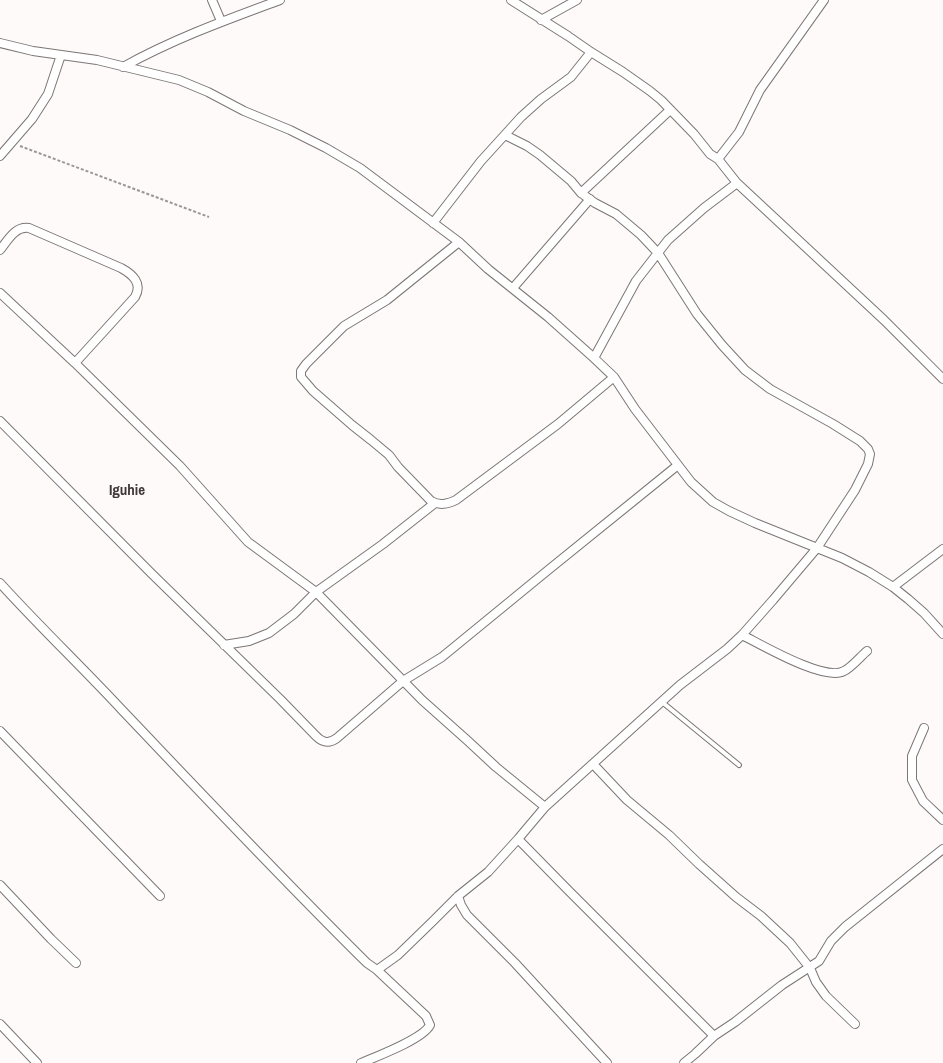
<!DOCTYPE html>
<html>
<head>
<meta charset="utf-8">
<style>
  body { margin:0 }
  canvas { display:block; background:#fefaf9 }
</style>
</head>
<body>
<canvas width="943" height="1063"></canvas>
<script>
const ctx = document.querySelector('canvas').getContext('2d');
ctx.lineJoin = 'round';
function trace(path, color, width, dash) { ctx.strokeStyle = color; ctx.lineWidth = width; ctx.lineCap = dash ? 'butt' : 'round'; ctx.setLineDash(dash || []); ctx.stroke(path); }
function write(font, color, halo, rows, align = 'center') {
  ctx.font = font + ' "Archivo Narrow",sans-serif'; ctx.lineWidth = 3.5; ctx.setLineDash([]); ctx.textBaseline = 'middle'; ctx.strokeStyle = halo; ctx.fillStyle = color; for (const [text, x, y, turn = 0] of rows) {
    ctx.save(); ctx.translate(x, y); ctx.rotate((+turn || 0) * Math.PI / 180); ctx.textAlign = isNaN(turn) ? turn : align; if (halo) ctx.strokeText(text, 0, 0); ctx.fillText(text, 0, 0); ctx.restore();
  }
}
const service = new Path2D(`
  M662,702L739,765`);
const minor = new Path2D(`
  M212,0L221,21
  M511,0L568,36L591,52L623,72L650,91L661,100L694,134L710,154L718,159
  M541,20L577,0
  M0,43L33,51L97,60L179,80L208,92L244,111L290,130L326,148L360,168L459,242L488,269L548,317L594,358L614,377L635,409L691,482L713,502L729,511L755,523L842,558L869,572L893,587L908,599L924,613L943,634
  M123,67C173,39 226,20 280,0
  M0,156L32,119L48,94L61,55
  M737,183L884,320L943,379
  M581,193L670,110
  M433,223L481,161L521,117L541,99L571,77L591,52
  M459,242L387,300L344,326L306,364L301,371V377L313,391L352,425L371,440L389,455L398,467L431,501C440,506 447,504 456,500L558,424L614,377
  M0,250C8,240 15,226 29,228L121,268C132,274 143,283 135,297L75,363
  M513,288L590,199
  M0,293L75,363L180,466L248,542L316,592L422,700L468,741L496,767L545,807
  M594,358L636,281L668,240L704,208L737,183L718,159L739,132L760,90L824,0
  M0,421L152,574L280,699L316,736C323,743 329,744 337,738L403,681L442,657L547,571L678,465
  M0,583C39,626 82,667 122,710C203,795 283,880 367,963L377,970L398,955L433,921L458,896L488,872L518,839L545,807L680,685L727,649L742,635L773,600L817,548L855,490L868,464L870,454L868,449L860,441L833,424L770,389L745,370L722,345L697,314L658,253L641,235L616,214L595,203L581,193L571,181L540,155L527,146L505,135
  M893,587L943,549
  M742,635C762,645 825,682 844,671C851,668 861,656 867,651
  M224,645L249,641L269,633L294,614L316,592L383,544L435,503
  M924,728L912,756V780L923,801L943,820
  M0,731L160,896
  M593,764L627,800L669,835L699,864L736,897L761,916L790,943L810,968L816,982L826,996L855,1024
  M518,839L568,890L714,1036
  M0,885L51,939L76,963
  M458,896L461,905L467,915L515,963L607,1063
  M0,1024L37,1063
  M361,1063C378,1056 423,1039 430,1025L426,1016L377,970
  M684,1063L695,1054L714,1036L735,1022L782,985L819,961L831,941L845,927L943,849`);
trace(service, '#7c7675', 6);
trace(minor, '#7c7675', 10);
trace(new Path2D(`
  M20,146L209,217`), '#9a9696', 2, [3, 2]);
trace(service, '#fff', 4);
trace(minor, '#fff', 8);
write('bold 15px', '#3e3837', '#fefaf9', [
  ["Iguhie",127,491]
]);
</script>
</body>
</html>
